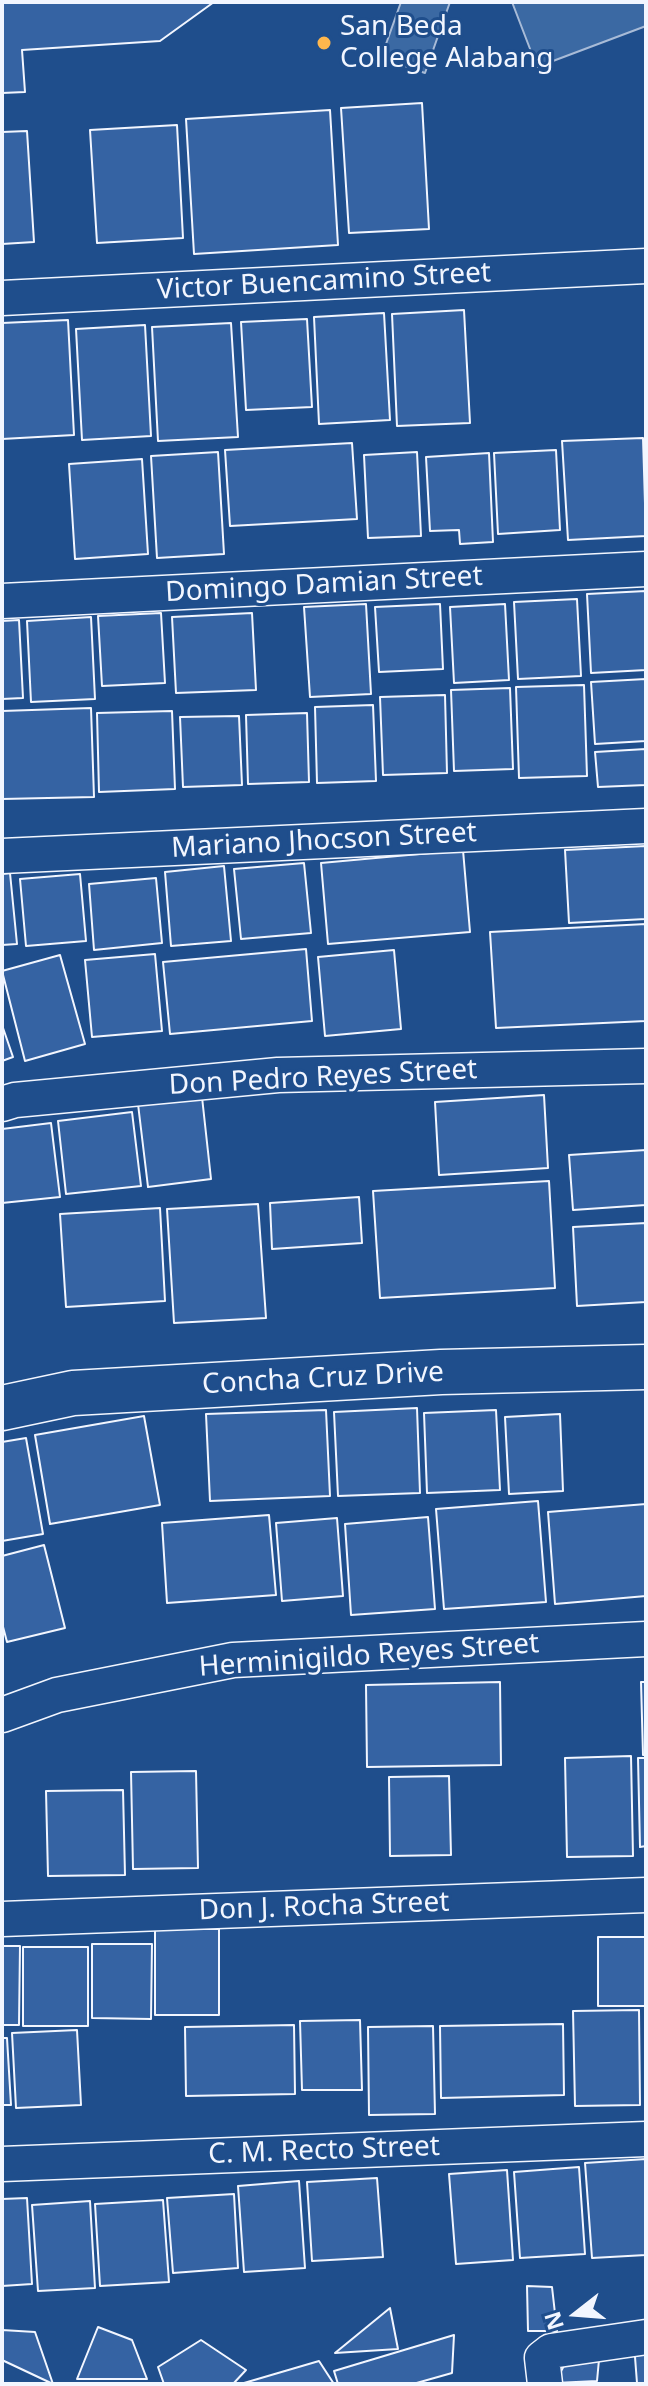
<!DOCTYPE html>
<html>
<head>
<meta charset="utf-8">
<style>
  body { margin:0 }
  #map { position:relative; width:648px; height:2386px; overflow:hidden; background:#1f4e8c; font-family:"Noto Sans",sans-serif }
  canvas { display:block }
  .frame { position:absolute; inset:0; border:4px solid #f2f6ff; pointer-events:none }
  .north { position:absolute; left:536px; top:2274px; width:80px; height:80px; -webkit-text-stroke:6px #1f4e8c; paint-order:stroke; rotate:253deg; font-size:22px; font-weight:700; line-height:32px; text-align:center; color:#f2f6ff }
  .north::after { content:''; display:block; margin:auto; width:28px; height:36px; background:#f2f6ff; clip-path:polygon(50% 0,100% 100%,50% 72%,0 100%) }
</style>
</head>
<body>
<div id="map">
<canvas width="648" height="2386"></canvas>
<div class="frame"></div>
<div class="north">N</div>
</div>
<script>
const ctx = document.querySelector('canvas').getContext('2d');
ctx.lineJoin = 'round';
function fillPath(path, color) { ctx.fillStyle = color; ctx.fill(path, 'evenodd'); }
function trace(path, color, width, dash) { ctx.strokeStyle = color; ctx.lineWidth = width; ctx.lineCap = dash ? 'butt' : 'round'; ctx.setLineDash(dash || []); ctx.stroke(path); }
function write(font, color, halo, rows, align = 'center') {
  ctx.font = font + ' "Noto Sans",sans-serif'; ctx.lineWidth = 6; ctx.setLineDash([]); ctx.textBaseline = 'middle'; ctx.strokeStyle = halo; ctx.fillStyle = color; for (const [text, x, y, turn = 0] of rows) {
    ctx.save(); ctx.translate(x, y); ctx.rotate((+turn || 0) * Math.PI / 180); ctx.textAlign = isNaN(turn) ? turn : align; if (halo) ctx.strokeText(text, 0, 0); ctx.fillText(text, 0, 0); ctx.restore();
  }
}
const water = new Path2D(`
  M401,2H450L425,73L381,58Z
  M512,2H646V26L537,67Z`);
fillPath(water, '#3b69a3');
trace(water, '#a8bbd7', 2);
const building = new Path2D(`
  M2,2H214L160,41L22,50L25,92L2,93Z
  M422,103L429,229L349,233L341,108Z
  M330,110L338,245L194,254L186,119Z
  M177,125L183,238L97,243L90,130Z
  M27,131L34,242L2,244V132Z
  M464,310L470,423L397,426L392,314Z
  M384,313L390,420L319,424L314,317Z
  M307,319L312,407L246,410L241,322Z
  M68,320L74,435L2,439V323Z
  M231,323L238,437L158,441L152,327Z
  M145,325L151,436L82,440L76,329Z
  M643,438L646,536L568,540L562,441Z
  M352,443L357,519L230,526L225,450Z
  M556,450L560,530L498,534L494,453Z
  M218,452L224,554L157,558L151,456Z
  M417,452L421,536L368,538L364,455Z
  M489,453L493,542L460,544L459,530L430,531L426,457Z
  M142,459L148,554L75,559L69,464Z
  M646,591V670L591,673L587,594Z
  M577,599L581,676L518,679L514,602Z
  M366,604L371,694L310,697L304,607Z
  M440,604L443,669L379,672L375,607Z
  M505,604L509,680L454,683L450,607Z
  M161,613L165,683L102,686L98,616Z
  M252,613L256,690L176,693L172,617Z
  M91,617L95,699L31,702L27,621Z
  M19,620L23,698L2,699V621Z
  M646,679V741L595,744L591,682Z
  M584,685L587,776L519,778L516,687Z
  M510,688L513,769L454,771L451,690Z
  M445,695L447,773L383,775L380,697Z
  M373,705L376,781L317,783L315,707Z
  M91,708L94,797L2,799V711Z
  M172,711L175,789L99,792L97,713Z
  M307,713L309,782L248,784L246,715Z
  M239,716L242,785L183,787L180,717Z
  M646,749V785L598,787L595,752Z
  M646,846V919L569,923L565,850Z
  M463,850L470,932L328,944L321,863Z
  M304,863L311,933L241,939L234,869Z
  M224,866L231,941L171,946L165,872Z
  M10,873L17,944L2,945V874Z
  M80,874L86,941L26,946L20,879Z
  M156,878L162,943L94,950L89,884Z
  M646,924V1021L496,1028L490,932Z
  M306,949L312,1021L170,1034L163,962Z
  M394,950L401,1029L325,1036L318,957Z
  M155,954L162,1031L92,1037L85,960Z
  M60,955L85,1044L25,1061L2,971Z
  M2,1025L13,1057L2,1061Z
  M544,1095L548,1168L439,1175L435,1102Z
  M202,1097L211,1179L148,1187L138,1104Z
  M132,1112L141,1186L66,1194L58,1121Z
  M51,1123L60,1197L2,1203V1129Z
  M646,1150V1205L573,1210L569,1155Z
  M549,1181L555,1288L380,1298L373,1191Z
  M359,1197L362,1243L272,1249L270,1203Z
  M258,1204L266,1318L174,1323L167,1209Z
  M160,1208L165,1301L66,1307L60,1214Z
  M646,1223V1302L577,1306L573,1227Z
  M417,1408L420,1493L338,1496L334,1412Z
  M326,1410L330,1496L210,1501L206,1414Z
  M496,1410L500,1490L427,1493L424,1413Z
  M560,1414L563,1491L509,1494L505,1417Z
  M144,1416L160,1505L50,1524L35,1435Z
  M26,1438L43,1534L2,1541V1442Z
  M538,1501L546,1602L444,1609L436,1509Z
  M646,1504V1596L555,1604L548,1512Z
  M269,1515L276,1595L167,1603L162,1523Z
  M428,1517L435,1609L351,1615L345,1524Z
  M337,1518L343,1596L282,1601L276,1523Z
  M44,1545L65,1628L7,1642L2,1623V1556Z
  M500,1682L501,1765L367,1767L366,1685Z
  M641,1682H646V1755H643Z
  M631,1756L633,1856L567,1857L565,1758Z
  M638,1758H646V1846L640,1847Z
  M196,1771L198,1868L133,1869L131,1772Z
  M449,1776L451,1855L390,1856L389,1777Z
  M123,1790L125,1875L48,1876L46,1791Z
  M155,1929H219V2015H155Z
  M598,1937H646V2006H598Z
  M92,1944H152L151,2019L92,2018Z
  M2,1946H20L19,2025H2Z
  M23,1947H88V2026H23Z
  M639,2010L640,2105L575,2106L573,2011Z
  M360,2020L362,2090H302L300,2021Z
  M563,2024L564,2095L441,2098L440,2026Z
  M294,2025L295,2094L186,2096L185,2027Z
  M433,2026L435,2114L369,2115L368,2027Z
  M77,2030L81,2105L16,2108L12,2033Z
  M2,2038H7L11,2105H2Z
  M646,2159V2255L592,2258L585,2163Z
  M579,2167L585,2254L520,2258L514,2172Z
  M507,2170L513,2260L456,2264L449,2174Z
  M377,2178L383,2257L312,2261L307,2182Z
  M299,2181L305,2268L244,2272L238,2186Z
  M234,2194L238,2268L173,2273L167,2198Z
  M27,2198L32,2284L2,2286V2199Z
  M163,2200L169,2282L100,2286L95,2204Z
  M90,2201L95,2288L38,2291L32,2205Z
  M527,2286L552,2287L557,2331H528Z
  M390,2308L398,2349L335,2353Z
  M98,2327L132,2340L147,2379H77Z
  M2,2330L35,2332L53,2384L2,2360Z
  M454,2335L452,2373L413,2384H338L334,2371Z
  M201,2340L246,2370L233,2384H164L158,2367Z
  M634,2344H646V2384L637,2383Z
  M600,2349L597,2381L555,2383L571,2352Z
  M319,2361L334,2384H243L244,2383Z`);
fillPath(building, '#3563a3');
trace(building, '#f2f6ff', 2);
const minor = new Path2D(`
  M2,298L646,266
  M2,601L646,569
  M2,856L646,826
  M2,1104L15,1100L278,1075L646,1066
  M2,1715L57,1695L233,1660L646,1639
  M2,1919L646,1895
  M2,2164L646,2139
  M545,2384L542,2358L551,2351L646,2337`);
const tertiary = new Path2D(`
  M2,1408L73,1393L441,1372L646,1367`);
trace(minor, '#f2f6ff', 37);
trace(tertiary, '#f2f6ff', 47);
trace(minor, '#1f4e8c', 34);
trace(tertiary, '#1f4e8c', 44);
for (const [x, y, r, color] of [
  [324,43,8,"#ffb74d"]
]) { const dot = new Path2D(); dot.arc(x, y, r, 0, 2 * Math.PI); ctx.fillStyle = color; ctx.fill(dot); trace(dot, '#1f4e8c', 3); }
write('28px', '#f2f6ff', '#1f4e8c', [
  ["San Beda",340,27],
  ["College Alabang",340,59]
], 'left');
write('28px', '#f2f6ff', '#1f4e8c', [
  ["Victor Buencamino Street",324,282,-3],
  ["Domingo Damian Street",324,585,-3],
  ["Mariano Jhocson Street",324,841,-3],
  ["Don Pedro Reyes Street",323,1078,-3],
  ["Concha Cruz Drive",323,1379,-3],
  ["Herminigildo Reyes Street",369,1656,-4],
  ["Don J. Rocha Street",324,1907,-2],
  ["C. M. Recto Street",324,2151,-2]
]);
</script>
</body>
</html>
